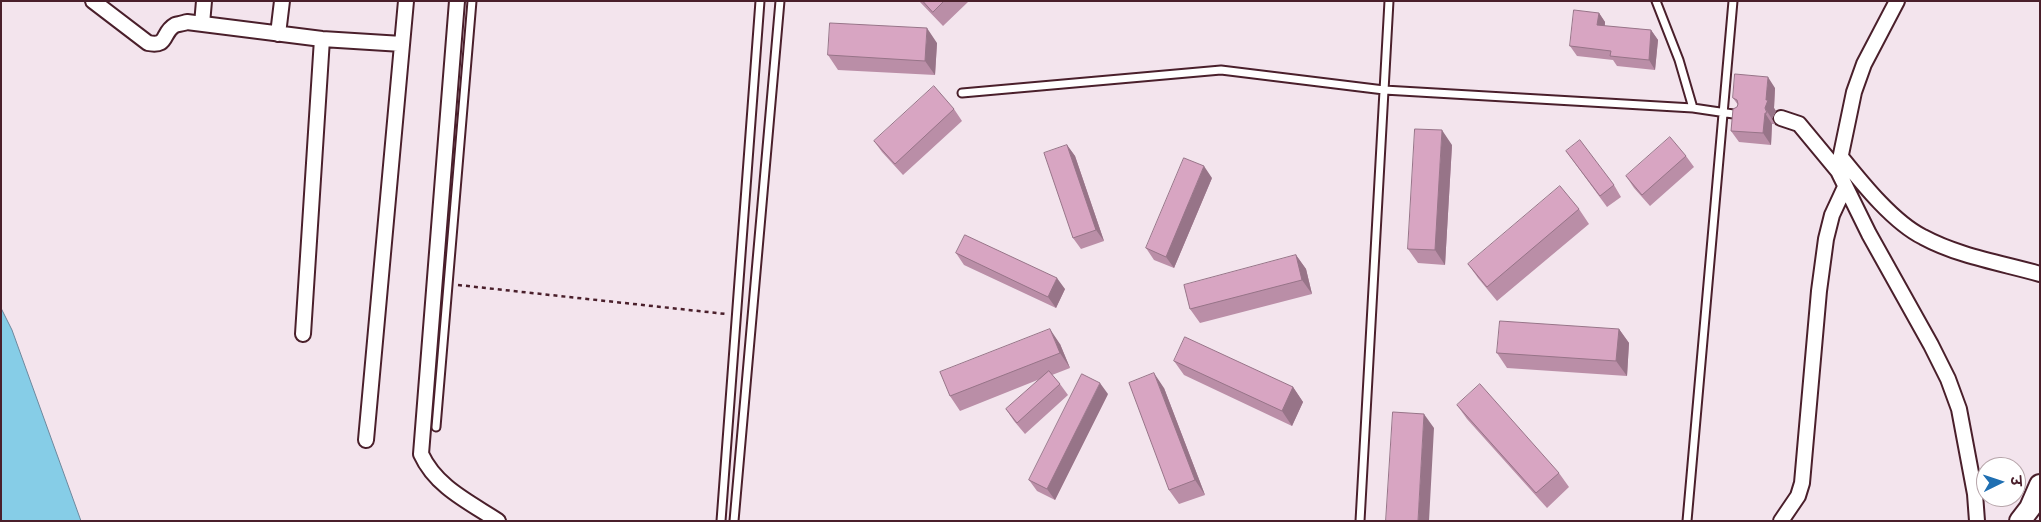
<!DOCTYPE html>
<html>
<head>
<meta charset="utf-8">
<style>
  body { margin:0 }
  #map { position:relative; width:2041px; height:522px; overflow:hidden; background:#f3e4ed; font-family:"Comic Neue","Playpen Sans Deva",sans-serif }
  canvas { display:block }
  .frame { position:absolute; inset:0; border:2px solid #4a1f2b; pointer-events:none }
  .north { position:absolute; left:1976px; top:457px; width:50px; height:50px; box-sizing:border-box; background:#fff; border:1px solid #b7a5aa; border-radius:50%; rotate:86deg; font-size:14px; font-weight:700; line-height:20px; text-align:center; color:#4a1f2b }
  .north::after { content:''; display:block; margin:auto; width:18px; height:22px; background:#1f6fb2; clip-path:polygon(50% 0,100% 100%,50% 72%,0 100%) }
</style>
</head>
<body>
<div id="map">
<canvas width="2041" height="522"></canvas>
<div class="frame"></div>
<div class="north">उ</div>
</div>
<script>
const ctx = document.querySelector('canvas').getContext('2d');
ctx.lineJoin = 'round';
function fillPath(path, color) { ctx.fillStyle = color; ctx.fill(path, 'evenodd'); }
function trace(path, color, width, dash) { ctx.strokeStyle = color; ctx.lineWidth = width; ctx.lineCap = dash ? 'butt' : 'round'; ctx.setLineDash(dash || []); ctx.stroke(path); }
const water = new Path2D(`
  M1,308L12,330L81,521H1Z`);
fillPath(water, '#86cde7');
trace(water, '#6e879c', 1);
const lane = new Path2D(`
  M1656,1L1679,60L1693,108
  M962,93L1221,70L1384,90L1693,108L1740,115
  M436,427L472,1
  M721,521L760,1
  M734,521L780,1
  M1360,521L1389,1
  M1687,521L1733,1`);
const street = new Path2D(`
  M93,1L148,43C169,47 161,33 175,25C179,24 184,23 187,22L322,39L402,44
  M457,1L421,454C436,487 469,502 498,521
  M202,24L204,1
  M278,34L282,1
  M1781,118L1799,124L1838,171L1869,234L1931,345L1948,379L1959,409L1975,494L1977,521
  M1841,157C1862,183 1893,222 1923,237C1958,256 2001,263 2040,274
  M1839,164L1854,92L1864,64L1897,1
  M303,334L322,39
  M366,440L406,1
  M1781,521L1798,496L1802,483L1819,291L1826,239L1832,215L1845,187`);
const secondary = new Path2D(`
  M2020,521L2030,508L2040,485`);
trace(lane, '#4a1f2b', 11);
trace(street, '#4a1f2b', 18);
trace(secondary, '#4a1f2b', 24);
trace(new Path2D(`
  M458,285L726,314`), '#4a1f2b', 2.5, [4, 4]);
trace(lane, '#fff', 7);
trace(street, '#fff', 14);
trace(secondary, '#fff', 20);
fillPath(new Path2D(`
  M919,1H967L968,2L943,26Z
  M1599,13L1605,22V26L1651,30L1658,40L1655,70L1617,66L1613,60L1577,56L1570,46Z
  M937,43L935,75L838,70L828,55Z
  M1775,88L1774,108L1776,111L1772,119L1775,124H1772L1771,145L1739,142L1731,131L1738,105L1733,98Z
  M954,109L962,121L903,175L882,152L874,141Z
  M1067,145L1075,156L1104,241L1081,249L1073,238Z
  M1452,145L1445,265L1418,263L1408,249Z
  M1566,151L1614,185L1621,197L1607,207Z
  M1686,156L1694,167L1650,206L1634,188L1626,176Z
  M1212,178L1174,268L1154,260L1146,248Z
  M1579,209L1589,224L1497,301L1478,278L1468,264Z
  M956,253L1065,289L1056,308L964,265Z
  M1296,255L1306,269L1312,294L1200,323L1190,309Z
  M1619,329L1629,343L1627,376L1507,368L1497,353Z
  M1060,344L1070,368L1052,375L1060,384L1068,395L1025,434L1014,421L1006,409L1040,379L960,411L950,396Z
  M1174,361L1293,387L1303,402L1292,426L1184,375Z
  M1164,388L1205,495L1179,504L1169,490Z
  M1108,394L1055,500L1037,491L1029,480Z
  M1457,405L1559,473L1569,487L1547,508L1467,419Z`), '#ba8ea7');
fillPath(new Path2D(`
  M1599,13L1605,22L1604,35L1597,25Z
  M927,28L937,43L935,75L925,61Z
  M1651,30L1658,40L1655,70L1649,60Z
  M1768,77L1775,88L1774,108L1776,111L1772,119L1775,124L1765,108Z
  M1765,113L1772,124L1771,145L1763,133Z
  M1442,130L1452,145L1445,265L1435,250Z
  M1067,145L1075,156L1104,241L1096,230Z
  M1204,166L1212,178L1174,268L1166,257Z
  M1296,255L1306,269L1312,294L1302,280Z
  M1057,278L1065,289L1056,308L1048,297Z
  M1050,329L1060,344L1070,368L1060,353Z
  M1619,329L1629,343L1627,376L1616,361Z
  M1154,373L1164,388L1205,495L1195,480Z
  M1100,383L1108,394L1055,500L1047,489Z
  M1293,387L1303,402L1292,426L1282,411Z
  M1424,414L1434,428L1429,521H1418Z`), '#977488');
const building = new Path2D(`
  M923,1H944L933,12Z
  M1574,10L1599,13L1597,25L1651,30L1649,60L1610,56L1611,51L1570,46Z
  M830,23L927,28L925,61L828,55Z
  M1735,74L1768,77L1766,100H1768L1765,108L1767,113H1765L1763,133L1731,131L1733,109L1737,107L1738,104L1737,100L1733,98Z
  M934,86L954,109L895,164L874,141Z
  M1415,129L1442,130L1435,250L1408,249Z
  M1670,137L1686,156L1642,195L1626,176Z
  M1580,140L1614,185L1600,196L1566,151Z
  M1067,145L1096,230L1073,238L1044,153Z
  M1184,158L1204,166L1166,257L1146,248Z
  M1560,186L1579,209L1487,287L1468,264Z
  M965,235L1057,278L1048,297L956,253Z
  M1296,255L1302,280L1190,309L1184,285Z
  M1500,321L1619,329L1616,361L1497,353Z
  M1050,329L1060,353L950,396L940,372Z
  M1185,337L1293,387L1282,411L1174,361Z
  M1049,371L1060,384L1017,423L1006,409Z
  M1154,373L1195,480L1169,490L1129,383Z
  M1082,374L1100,383L1047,489L1029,480Z
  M1480,384L1559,473L1536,493L1457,405Z
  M1393,412L1424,414L1418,521H1386Z`);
fillPath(building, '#d8a5c2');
trace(building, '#977488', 1);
</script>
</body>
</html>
